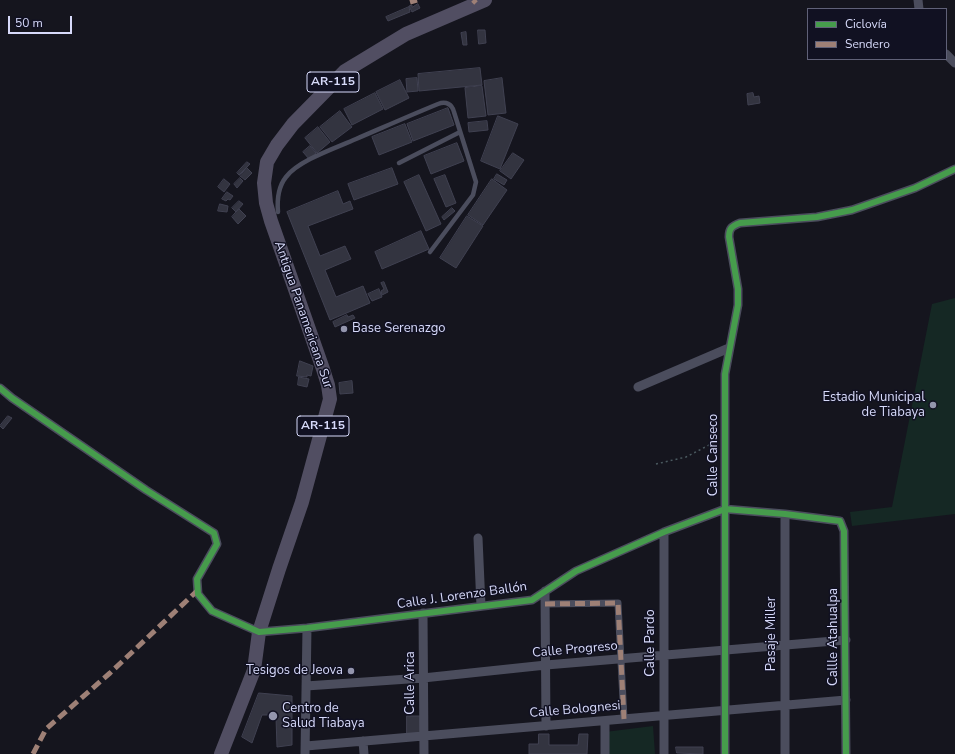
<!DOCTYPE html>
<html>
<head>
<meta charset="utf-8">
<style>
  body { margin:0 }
  #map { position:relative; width:955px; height:754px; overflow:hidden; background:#15151e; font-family:"Nunito Sans",sans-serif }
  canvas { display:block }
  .legend { position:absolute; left:807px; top:8px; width:140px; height:52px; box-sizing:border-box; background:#112; border:1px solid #606178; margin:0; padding:5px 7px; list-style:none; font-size:12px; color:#d7dafa }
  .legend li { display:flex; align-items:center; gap:8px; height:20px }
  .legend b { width:20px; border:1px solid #606178 }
  .scale { position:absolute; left:8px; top:16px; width:64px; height:18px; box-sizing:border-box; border:2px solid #d7dafa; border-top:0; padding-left:5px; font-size:12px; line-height:14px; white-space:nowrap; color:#d7dafa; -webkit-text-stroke:3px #112; paint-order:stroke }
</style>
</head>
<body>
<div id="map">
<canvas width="955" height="754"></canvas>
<ul class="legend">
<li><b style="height:5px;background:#469c4c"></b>Ciclovía</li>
<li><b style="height:5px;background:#9e8076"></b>Sendero</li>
</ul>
<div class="scale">50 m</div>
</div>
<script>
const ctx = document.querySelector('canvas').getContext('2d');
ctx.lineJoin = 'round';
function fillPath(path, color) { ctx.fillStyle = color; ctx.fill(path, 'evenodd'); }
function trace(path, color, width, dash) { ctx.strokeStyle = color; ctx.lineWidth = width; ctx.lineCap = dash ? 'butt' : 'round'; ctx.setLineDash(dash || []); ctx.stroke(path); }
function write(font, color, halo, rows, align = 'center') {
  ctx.font = font + ' "Nunito Sans",sans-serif'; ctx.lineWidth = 3; ctx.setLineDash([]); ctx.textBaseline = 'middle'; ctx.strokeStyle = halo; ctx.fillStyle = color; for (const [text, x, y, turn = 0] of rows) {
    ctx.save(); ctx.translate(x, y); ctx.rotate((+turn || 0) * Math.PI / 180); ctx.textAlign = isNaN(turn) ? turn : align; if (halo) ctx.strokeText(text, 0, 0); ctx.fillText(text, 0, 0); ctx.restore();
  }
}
fillPath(new Path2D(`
  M955,298V514L852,526L850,512L892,507L932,304Z
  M653,726L655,754H605V732Z`), '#152824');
const building = new Path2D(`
  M418,4L420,8L412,12L409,6L412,5V7Z
  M409,7L410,12L388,21L386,17Z
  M478,30H485L486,43L479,44Z
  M466,32L467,45H463L461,33Z
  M480,68L482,85L419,91L418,74Z
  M417,78L418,91L407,92L406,79Z
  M502,78L506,113L488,115L484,81Z
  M400,80L409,98L385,110L376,92Z
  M482,86L486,116L468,118L465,88Z
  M375,93L383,109L352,125L344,109Z
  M753,93L754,97L759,96L760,103L748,105L747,94Z
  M448,108L454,125L413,141L407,124Z
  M340,111L352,127L332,142L320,127Z
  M498,116L518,124L500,169L481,161Z
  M487,121L488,130L469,132L468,123Z
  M405,124L412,142L379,155L372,137Z
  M318,127L330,142L317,153L305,138Z
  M457,143L464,161L431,174L424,156Z
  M310,146L316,153L309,159L303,152Z
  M513,153L524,160L511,179L500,171Z
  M247,162L250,164L239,175L237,173Z
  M247,168L252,173L245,180L240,176Z
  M392,168L398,184L354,200L348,184Z
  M497,174L507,180L504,185L494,179Z
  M419,175L441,224L426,231L404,182Z
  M445,175L456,203L446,207L434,179Z
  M240,178L243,181L237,188L234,184Z
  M224,179L230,184L224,192L218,187Z
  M492,179L507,190L483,225L468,215Z
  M338,191L343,204L350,201L353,209L308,226L320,256L345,246L351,259L325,270L336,297L363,286L370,303L330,320L287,212Z
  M227,192L233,196L230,200L228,199L226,201L222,199Z
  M239,201L243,204L236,212L232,208Z
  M220,204L228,206L227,212L218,211Z
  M452,208L455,211L444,220L442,217Z
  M239,209L246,216L238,224L232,217Z
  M467,216L483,226L456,268L440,258Z
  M421,231L429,249L382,269L375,252Z
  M384,282L388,292L382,295L381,291L384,289L381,283Z
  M379,289L382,297L372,301L368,294Z
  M347,315L348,317L353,315L355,318L335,327L333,322Z
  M300,361L313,366L311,376L307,375V377L297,376Z
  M299,377L309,379L307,387L298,385Z
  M352,381L353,393L340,394L339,383Z
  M8,416L12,418L3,429L0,426Z
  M259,693L292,696V745L277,747L276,718L271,717V715H262L252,743L242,737Z
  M407,716H420V734H407Z
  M539,734H549V745H578L579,734H588L587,754H529V744H538Z
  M676,747H703V754L677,753Z`);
fillPath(building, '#333440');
trace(building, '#404151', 1);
trace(new Path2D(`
  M656,464L686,457L717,441`), '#4b5a60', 1.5, [2, 3]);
trace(new Path2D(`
  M399,163L460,132
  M278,212C277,200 278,187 286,177C299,160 336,148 356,139C384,127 411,115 438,104C446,101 452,104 454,112L476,182L473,195L430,252`), '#4b4d5d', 4.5);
trace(new Path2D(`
  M545,604L618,603L624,719`), '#4b4d5d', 7);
trace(new Path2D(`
  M918,0L919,9
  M946,54L955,63
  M638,387L729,348
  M0,388L12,398L146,490L214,533L217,544L197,579L198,594L212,611L259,632L307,628L532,600L576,571L664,532L725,509L785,514L840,521L844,531L846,754
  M478,538L481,606
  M545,591L546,726
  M423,613L424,754
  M306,686L423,678L546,665L846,640
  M363,741L364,754
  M306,746L846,700
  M305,754L307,628
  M605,754V721
  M664,754V532
  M725,754V374L738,305V289L729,237C729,228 732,226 740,223L817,217L852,210L915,188L955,169
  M785,754V514`), '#4b4d5d', 9);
trace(new Path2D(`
  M221,754L254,670L259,632L279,569L302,502L330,399L328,385L323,369L271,221L266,203L264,183L267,162L277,145L293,124L345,71L406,34L485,0`), '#514e62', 14);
trace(new Path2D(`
  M473,0L476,3
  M410,2L417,0
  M545,604L618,603L624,719
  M33,754L46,729L110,673L198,590`), '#9e8076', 5, [10, 5]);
trace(new Path2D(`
  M0,388L12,398L146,490L214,533L217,544L197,579L198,594L212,611L259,632L307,628L532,600L576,571L664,532L725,509L785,514L840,521L844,531L846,754
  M725,754V374L738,305V289L729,237C729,228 732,226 740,223L817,217L852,210L915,188L955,169`), '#469c4c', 6);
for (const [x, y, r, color] of [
  [344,329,4,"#9395ad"],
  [933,405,4,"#9395ad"],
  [351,671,4,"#9395ad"],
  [273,716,5,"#9395ad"]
]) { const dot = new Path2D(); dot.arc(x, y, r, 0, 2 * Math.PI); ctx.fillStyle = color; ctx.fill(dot); trace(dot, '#112', 1.5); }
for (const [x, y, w] of [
  [333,82,52],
  [323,426,52]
]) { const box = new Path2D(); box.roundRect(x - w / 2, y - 10, w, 20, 3); ctx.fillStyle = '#112'; ctx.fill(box); trace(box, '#d7dafa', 1); }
write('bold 12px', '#d7dafa', null, [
  ["AR-115",333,82],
  ["AR-115",323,426]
]);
write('13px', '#d7dafa', '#112', [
  ["Antigua Panamericana Sur",303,315,71],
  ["Calle Canseco",714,455,-90],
  ["Calle J. Lorenzo Ballón",462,596,-8],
  ["Pasaje Miller",772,634,-90],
  ["Callle Atahualpa",834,637,-90],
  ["Calle Pardo",651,643,-90],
  ["Calle Progreso",575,650,-5],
  ["Calle Arica",411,683,-90],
  ["Calle Bolognesi",575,710,-5]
]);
write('13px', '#d7dafa', '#112', [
  ["Base Serenazgo",352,329],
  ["Estadio Municipal",925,398,"right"],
  ["de Tiabaya",925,413,"right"],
  ["Tesigos de Jeova",343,671,"right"],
  ["Centro de",282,709],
  ["Salud Tiabaya",282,724]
], 'left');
</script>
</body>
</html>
